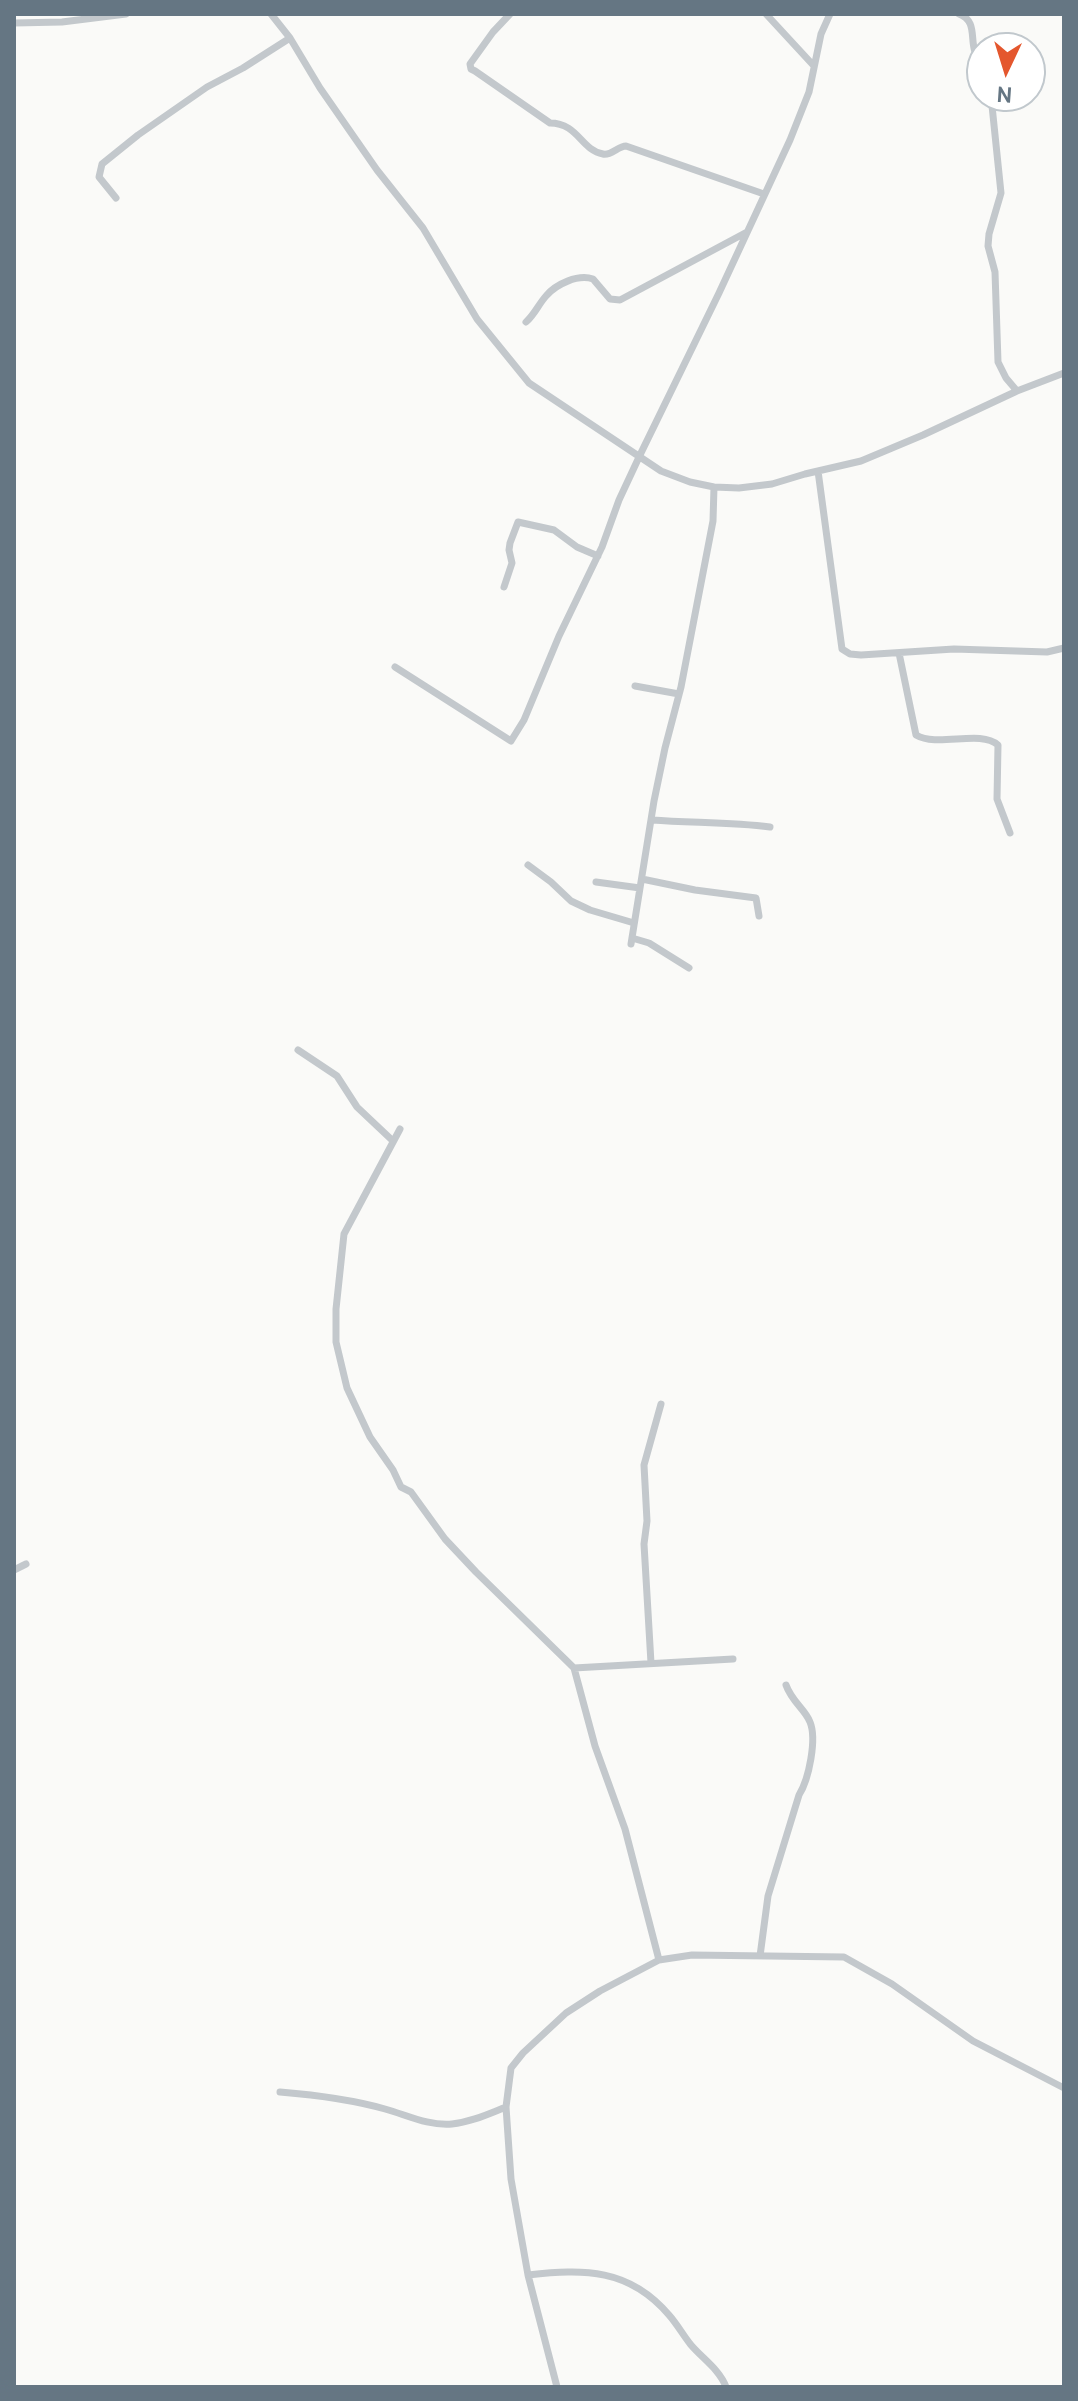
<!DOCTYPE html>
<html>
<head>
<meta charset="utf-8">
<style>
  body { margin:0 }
  #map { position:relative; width:1078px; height:2401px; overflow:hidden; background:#fafaf8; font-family:Cabin,sans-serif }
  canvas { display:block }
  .frame { position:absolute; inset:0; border:16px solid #657683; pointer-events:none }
  .north { position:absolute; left:966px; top:32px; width:80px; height:80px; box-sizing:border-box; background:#fff; border:2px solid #c1c8cd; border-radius:50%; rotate:184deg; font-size:22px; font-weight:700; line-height:32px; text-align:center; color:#657683 }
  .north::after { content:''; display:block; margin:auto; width:28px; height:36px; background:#e4572e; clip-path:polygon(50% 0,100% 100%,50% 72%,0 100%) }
</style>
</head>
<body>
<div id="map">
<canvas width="1078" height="2401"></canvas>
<div class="frame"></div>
<div class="north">N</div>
</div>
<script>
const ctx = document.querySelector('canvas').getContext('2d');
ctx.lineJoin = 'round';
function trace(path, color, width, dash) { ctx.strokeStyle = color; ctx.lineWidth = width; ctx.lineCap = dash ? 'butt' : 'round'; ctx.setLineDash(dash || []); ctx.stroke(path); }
trace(new Path2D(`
  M271,14L290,38L320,88L377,170L423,228L477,319L529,383L661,471L690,482L714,487L739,488L772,484L805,474L861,461L923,435L1017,391L1064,373
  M510,14L493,32L470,64L471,69L475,71L550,123C578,123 581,150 603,154C611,156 618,146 626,146L764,194
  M766,14L814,66
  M959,14C977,21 970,37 975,52C976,56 980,62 982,65
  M14,23L62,22L126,14
  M991,96L1001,193L989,234L988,246L995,272L998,362L1006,378L1017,391
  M116,198L99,177L102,164L138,135L207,87L243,68L290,38
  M526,322C535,314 538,305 546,296C556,284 578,274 593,279L610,299L620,300L747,232
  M818,471L842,649L850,654L861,655L954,649L1047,652L1064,648
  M504,587L512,563L509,550L510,543L518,522L554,530L577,547L598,556
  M899,653L916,735C938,748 980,729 998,745L997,799L1010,833
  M395,667L511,741L524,720L559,636L602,547L619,500L640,455L719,293L790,140L809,92L821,34L830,14
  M635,686L679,694
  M652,820C692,823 731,822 770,827
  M528,865L551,882L571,901L590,910L634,923
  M642,879L695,890L756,898L759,916
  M596,882L640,888
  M632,938L649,943L689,968
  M631,944L654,801L665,748L681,687L713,521L714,487
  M298,1050L337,1076L357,1107L393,1141
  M400,1129L344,1234L336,1309V1342L347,1388L370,1437L393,1470L401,1487L411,1492L445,1539L476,1572L574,1668L595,1746L625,1829L659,1960L692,1955L844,1957L892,1984L973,2041L1064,2088
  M14,1570L26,1564
  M651,1663L644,1544L647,1521L644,1465L661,1404
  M574,1668L733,1659
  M760,1956L768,1896L799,1795C809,1779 817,1739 810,1722C805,1709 792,1702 786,1685
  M280,2092C316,2095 350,2099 385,2109C407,2115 428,2126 452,2124C471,2122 488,2114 506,2107
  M528,2275C584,2269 629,2268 669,2315C677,2324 683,2335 691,2345C703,2359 720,2370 726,2387
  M557,2387L528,2275L511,2179L506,2107L511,2068L523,2053L566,2013L600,1991L659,1960`), '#c3c8cc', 7);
</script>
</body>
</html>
